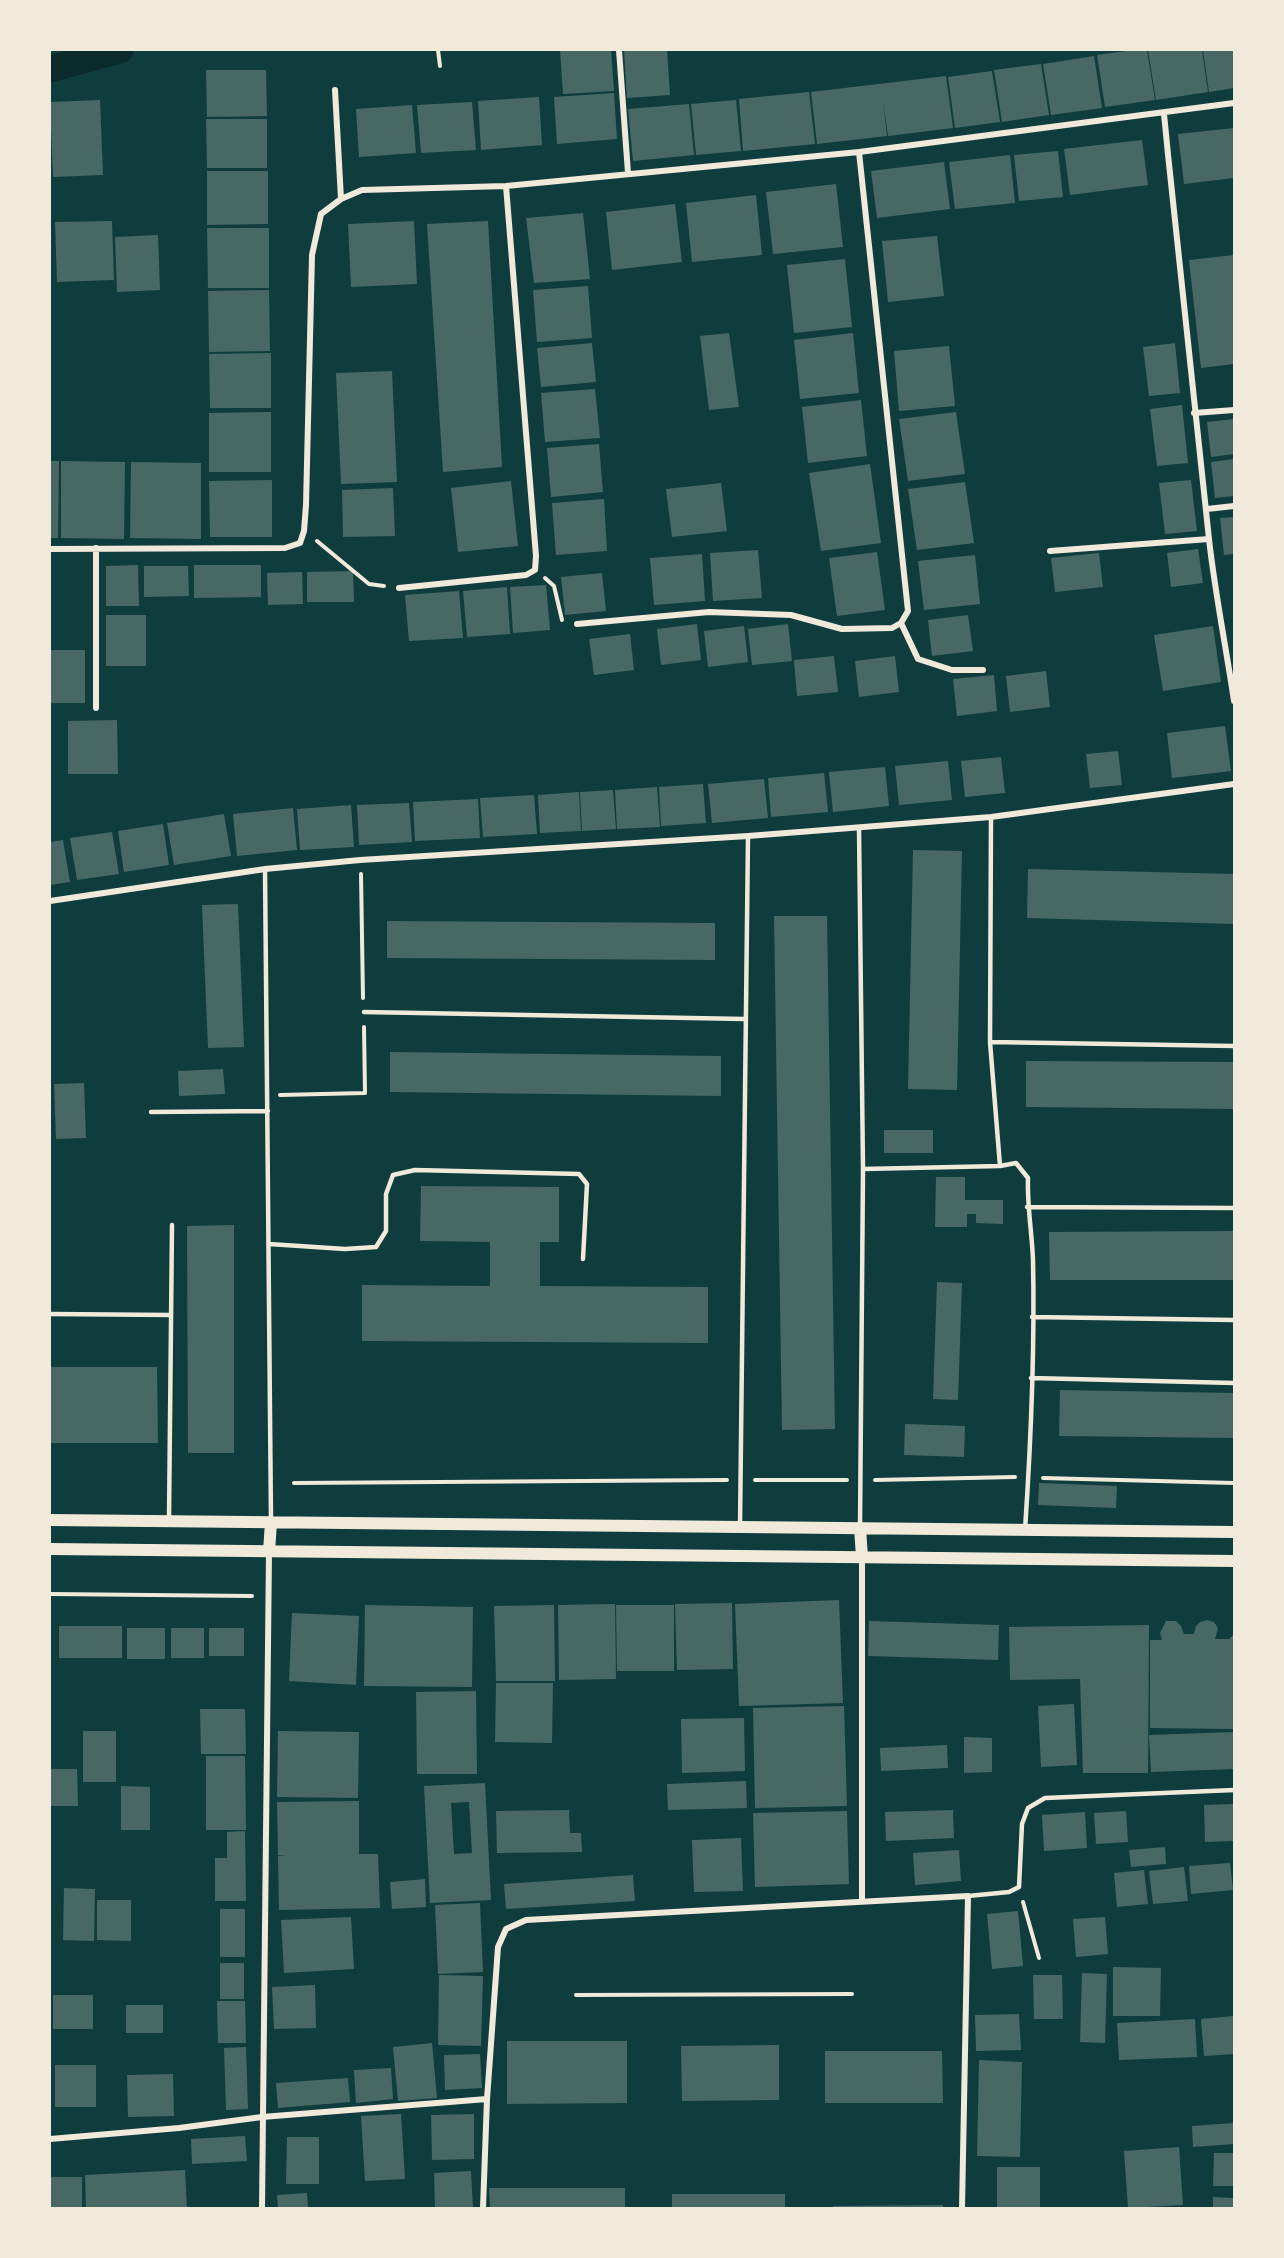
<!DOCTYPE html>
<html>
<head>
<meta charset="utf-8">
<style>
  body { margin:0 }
  #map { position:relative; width:1284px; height:2258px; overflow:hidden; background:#0f3d3e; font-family:"IBM Plex Serif",serif }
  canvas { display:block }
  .frame { position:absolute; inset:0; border:51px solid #f1e9da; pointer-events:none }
</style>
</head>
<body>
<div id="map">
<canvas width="1284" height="2258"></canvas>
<div class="frame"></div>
</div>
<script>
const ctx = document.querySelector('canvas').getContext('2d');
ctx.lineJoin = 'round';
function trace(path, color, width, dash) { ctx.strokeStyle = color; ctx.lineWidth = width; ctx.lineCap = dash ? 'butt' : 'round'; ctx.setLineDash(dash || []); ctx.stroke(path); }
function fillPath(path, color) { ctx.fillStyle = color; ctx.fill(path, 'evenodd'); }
trace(new Path2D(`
  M50,69L120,50`), '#0a2a2b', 27);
fillPath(new Path2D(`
  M560,50H611L614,91L563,94Z
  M624,50H667L670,95L627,98Z
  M1134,50H1147L1155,100L1105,107L1097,55Z
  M1148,50H1202L1208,92L1156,100Z
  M1203,50H1234V88L1209,92Z
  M1094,56L1102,108L1051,115L1043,64Z
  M1041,64L1049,115L1002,122L994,70Z
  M206,70H266L267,116L207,117Z
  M992,71L1000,122L955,128L948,77Z
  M946,76L953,128L888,136L883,102L887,136L817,144L811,92Z
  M809,92L815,144L743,151L739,99Z
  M614,93L617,139L557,144L554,97Z
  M539,97L542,145L481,150L478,101Z
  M100,100L103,175L53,177L50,102Z
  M736,100L741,151L696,155L691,104Z
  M472,102L476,150L421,153L417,105Z
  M689,104L694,155L633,161L628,109Z
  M412,105L416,153L359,157L356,109Z
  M206,119H267V168H207Z
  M1234,128V178L1184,184L1178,134Z
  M1142,140L1148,185L1070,195L1064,149Z
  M1058,151L1063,197L1019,201L1014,155Z
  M1010,155L1015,203L955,209L949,162Z
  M944,162L950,209L877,218L871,171Z
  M207,171H268V224L207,225Z
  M836,184L843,247L773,254L766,192Z
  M756,195L762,255L692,262L686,203Z
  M675,204L682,262L612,270L606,212Z
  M583,213L590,279L534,283L526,218Z
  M112,221L114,280L57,282L55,222Z
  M414,221L417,284L351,287L348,224Z
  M488,221L502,467L443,472L427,224Z
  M207,228H269V288H208Z
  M158,235L160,290L117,292L115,237Z
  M937,236L944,296L888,302L882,241Z
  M1234,255V364L1201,368L1189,260Z
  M845,259L852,327L794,333L787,265Z
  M588,286L592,338L537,342L533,290Z
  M269,290L270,351L209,352L208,291Z
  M729,333L739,407L709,410L700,336Z
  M853,333L859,393L800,399L794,340Z
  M592,343L596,382L541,387L537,348Z
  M1175,343L1180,393L1149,396L1143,347Z
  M949,346L955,406L899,411L894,351Z
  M271,353V408H210L209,354Z
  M392,371L397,482L341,484L336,373Z
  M595,389L600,438L545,442L541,393Z
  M861,400L867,456L808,463L802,407Z
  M1182,405L1188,463L1157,466L1150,409Z
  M271,412V472H209V413Z
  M956,412L965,474L908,481L899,419Z
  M1234,419V454L1211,457L1207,422Z
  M599,444L603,492L551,497L547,448Z
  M1234,459V496L1215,498L1211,462Z
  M50,461H59L58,538H50Z
  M61,461L125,462L124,539L61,538Z
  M131,462L201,463V539L130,538Z
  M870,464L881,543L821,551L809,473Z
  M272,480V537H210L209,481Z
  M1191,480L1197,531L1165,534L1159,483Z
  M511,481L518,546L458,552L451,488Z
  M965,482L974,543L917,550L908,489Z
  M721,483L727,531L672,537L666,489Z
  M393,488L395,536L343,537L342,490Z
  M604,499L607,551L556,555L552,503Z
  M1234,517V554L1224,555L1220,518Z
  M1198,549L1203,583L1171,587L1167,553Z
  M758,550L762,598L713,601L710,553Z
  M877,552L885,610L837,616L829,558Z
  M1099,553L1103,587L1055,592L1051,558Z
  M702,554L705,601L654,605L650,558Z
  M975,555L980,604L924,610L918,561Z
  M138,565L139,606H106V566Z
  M194,565H261V597L194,598Z
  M144,566H188L189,596L144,597Z
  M353,571L354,602H307V572Z
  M302,572L303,604L268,605L267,573Z
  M602,573L606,611L565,615L561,577Z
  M546,585L550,630L513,633L510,587Z
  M507,587L510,634L467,637L463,591Z
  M459,591L463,638L409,641L405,595Z
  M106,615H146V666H106Z
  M968,615L973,651L932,656L928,620Z
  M697,624L701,660L661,665L657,629Z
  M788,624L792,661L752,665L748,629Z
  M744,626L748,662L708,667L704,631Z
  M1213,626L1221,682L1163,691L1154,635Z
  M630,634L634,670L594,675L589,639Z
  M50,650H85V703H50Z
  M834,656L838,692L797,696L794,660Z
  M895,656L899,692L859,697L855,661Z
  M1046,671L1050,707L1010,712L1006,676Z
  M994,675L997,711L957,716L953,679Z
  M117,720L118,774H68V721Z
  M1225,726L1231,771L1172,778L1167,733Z
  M1118,751L1122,785L1090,788L1086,754Z
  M1001,757L1005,793L965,797L961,761Z
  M948,761L952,800L899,805L895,766Z
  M885,767L889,806L833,812L829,772Z
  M824,773L828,812L771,817L768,778Z
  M764,779L768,818L712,823L708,784Z
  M703,784L706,823L661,826L659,787Z
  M657,787L660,827L617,829L615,790Z
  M613,790L616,829L582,831L580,792Z
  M579,792L581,831L540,833L538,795Z
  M534,795L537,834L483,837L480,798Z
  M478,799L480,838L415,841L413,802Z
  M409,803L412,842L359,845L357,805Z
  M351,805L354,847L300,850L297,809Z
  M293,808L297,850L237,856L233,814Z
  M224,814L231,856L174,865L167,823Z
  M163,824L169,865L124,872L118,831Z
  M112,832L119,874L77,880L70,838Z
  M63,840L70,882L50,885V842Z
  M913,850L962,851L957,1090L908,1089Z
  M1028,869L1234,874V924L1027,918Z
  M238,904L244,1047L208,1048L202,905Z
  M774,916H827L835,1429L782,1430Z
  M387,921L715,923V960L387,958Z
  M390,1052L721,1056V1096L390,1092Z
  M1026,1061L1234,1062V1109L1026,1107Z
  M223,1069L225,1094L179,1096L178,1071Z
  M84,1083L86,1138L56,1139L54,1084Z
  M884,1130H933V1153H884Z
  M936,1177H965V1200H1003V1224L976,1223V1214H967V1227H935Z
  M421,1186L559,1187V1242H540V1286L708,1287V1343L362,1341V1285L490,1286V1242L420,1241Z
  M234,1225V1453H188L187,1226Z
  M1234,1231V1280H1050L1049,1232Z
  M937,1282L962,1283L958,1400L933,1399Z
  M50,1367H157L158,1443H50Z
  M1060,1390L1234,1393V1438L1059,1436Z
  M905,1424L965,1426L964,1457L904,1455Z
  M1039,1483L1117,1486L1116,1508L1038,1505Z
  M839,1600L843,1703L739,1706L735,1604Z
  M732,1603L733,1669L677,1670L675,1604Z
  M615,1604L616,1679L559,1680L558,1605Z
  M365,1605L473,1607L472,1687L364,1686Z
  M554,1605L555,1681H496L494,1606Z
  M616,1605H674V1671H617Z
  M292,1613L359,1616L356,1685L289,1681Z
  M1207,1620L1214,1622L1218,1628L1215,1639H1229L1234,1634V1729L1150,1728V1640H1162L1160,1633L1166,1621H1176L1181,1626L1184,1634H1194L1196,1626L1200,1622Z
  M869,1621L999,1625L998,1660L868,1656Z
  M1149,1625L1148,1773H1083L1080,1679L1010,1680L1009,1627Z
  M59,1626H122V1658H59Z
  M127,1628H165V1659H127Z
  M171,1628H204V1658H171Z
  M209,1628H244V1656H209Z
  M496,1683H553L552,1743L495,1742Z
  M476,1691L477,1774H417L416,1692Z
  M1074,1704L1077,1765L1041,1767L1038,1706Z
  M844,1706L847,1806L755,1808L753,1708Z
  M200,1709H245L246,1754H201Z
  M744,1718L745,1771L682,1773L681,1719Z
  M83,1731H116V1782H83Z
  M278,1731L359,1732L358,1798L277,1797Z
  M1234,1732V1769L1151,1772L1149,1735Z
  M964,1737L992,1738V1772L964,1773Z
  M947,1745L948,1768L881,1771L880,1748Z
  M206,1756H245L246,1830H206Z
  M50,1769H77L78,1806H50Z
  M746,1781L747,1808L668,1810L667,1784Z
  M485,1783L491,1900L430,1903L424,1786ZM469,1802L472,1853L454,1854L451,1803Z
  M121,1786L150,1787V1830H121Z
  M359,1801V1854H378L380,1908L279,1910L278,1856H286L278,1855L277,1802Z
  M1234,1804V1841L1205,1842L1204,1805Z
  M569,1810L570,1833H581L582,1852L497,1853L496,1811Z
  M953,1810L954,1838L886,1841L885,1812Z
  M847,1811L849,1884L755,1887L753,1813Z
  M1126,1811L1128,1842L1096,1844L1094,1813Z
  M1085,1812L1087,1848L1044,1851L1042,1815Z
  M245,1831L246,1901H215V1858H227V1832Z
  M741,1838L743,1891L694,1892L692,1840Z
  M1165,1847L1166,1864L1131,1867L1129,1850Z
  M959,1850L961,1881L915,1885L913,1853Z
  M1230,1863L1233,1890L1191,1894L1189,1866Z
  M1184,1867L1188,1901L1153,1904L1149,1871Z
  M1144,1870L1148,1904L1117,1907L1114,1873Z
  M633,1875L635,1901L506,1909L504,1884Z
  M425,1879L426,1907L392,1909L390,1882Z
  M64,1888L95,1889L94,1941L63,1940Z
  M97,1900H131V1941L97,1940Z
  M480,1903L483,1972L438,1974L435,1905Z
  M220,1909H245V1957H220Z
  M1018,1911L1023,1966L992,1969L987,1914Z
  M351,1917L354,1969L284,1973L281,1920Z
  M1105,1917L1108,1954L1076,1957L1073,1919Z
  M220,1963H244V1999H220Z
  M1113,1967L1161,1968L1160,2016H1113Z
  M1082,1973L1107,1974L1105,2043L1080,2042Z
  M439,1975L483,1976L481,2046L438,2045Z
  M1033,1975H1062L1063,2019H1034Z
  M315,1985L316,2028L274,2029L272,1987Z
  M53,1995H93V2029H53Z
  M217,2001H245L246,2043H218Z
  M126,2005H163V2033H126Z
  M1019,2014L1021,2050L976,2051L975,2015Z
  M1234,2016V2054L1204,2056L1201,2019Z
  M1195,2019L1197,2057L1119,2060L1117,2023Z
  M507,2041H627V2103L507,2104Z
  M432,2043L437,2098L398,2101L393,2047Z
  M779,2045V2100L682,2101L681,2046Z
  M246,2047L248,2109L226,2110L224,2048Z
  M825,2051H942L943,2103H825Z
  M480,2054L482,2088L445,2090L444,2055Z
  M979,2060L1022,2062L1020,2157L977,2156Z
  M55,2065H96V2107H55Z
  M391,2068L393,2099L356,2103L354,2070Z
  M173,2074L174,2116L128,2117L127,2075Z
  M348,2078L350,2102L278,2108L276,2083Z
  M401,2114L405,2179L365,2181L361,2116Z
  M474,2114V2159L432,2160L431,2115Z
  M1234,2123V2144L1193,2147L1192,2126Z
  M245,2136L247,2161L192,2164L191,2139Z
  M287,2137H319V2184H286Z
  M1179,2147L1183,2205L1128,2208L1124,2151Z
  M1214,2153H1234V2186H1213Z
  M997,2167H1040V2208H997Z
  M185,2170L187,2208H86L85,2175Z
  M471,2171L473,2208H435L434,2173Z
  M50,2177H82V2208H50Z
  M489,2188H625V2208H490Z
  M307,2193L308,2208H278L277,2195Z
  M672,2194H785V2208H672Z
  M1213,2197L1234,2198V2208H1213Z
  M943,2205V2208H833V2206Z`), '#486865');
trace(new Path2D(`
  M438,50L440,66
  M317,541L369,584L384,586
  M545,578L554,586L562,620
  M361,874L363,998
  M280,1095L365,1093L364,1027
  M1043,1478L1234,1483
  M755,1480H847
  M875,1480L1015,1477
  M294,1483L727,1480
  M50,1594L252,1596
  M1023,1902L1039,1958
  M576,1995L852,1994`), '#f1e9da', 4);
trace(new Path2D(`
  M859,828L863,1169L860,1527
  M265,869L271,1521
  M364,1012L745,1019
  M990,1042L1234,1046
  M151,1112L268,1111
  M1000,1166L1016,1163L1028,1178C1027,1206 1032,1233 1033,1260C1035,1350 1031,1440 1025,1530
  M863,1169L1000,1166L990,1042L991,817
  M1027,1207L1234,1208
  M269,1244L345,1249L376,1247L386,1231V1194L393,1175L415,1170L579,1174L587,1184L583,1259
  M50,1314L171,1315
  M1032,1317L1234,1320
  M1031,1378L1234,1383
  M169,1519L172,1225
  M740,1526L748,836
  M968,1896L1009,1892L1019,1887L1022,1824L1028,1808L1045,1798L1234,1790`), '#f1e9da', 4.5);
trace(new Path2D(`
  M619,50L628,173
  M335,90L341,199
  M1164,114C1178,256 1193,398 1209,539C1215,593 1226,647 1234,701
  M1194,413L1234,410
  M1207,509L1234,506
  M96,548V708
  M50,549L285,548L300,543L304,531L306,505L312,255L321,214L341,199L362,190L506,186L859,152L1234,103
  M1050,551L1209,539
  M399,588L526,575L535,570L536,556L506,186
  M901,623L918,659L952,670H983
  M577,624L709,612L791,615L842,629L892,628L901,623L908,611L859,152
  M50,901L265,869L360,860L748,836L991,817L1234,784
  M862,1557V1901
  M50,2139L179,2128L262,2117L487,2099
  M262,2208L269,1552
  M483,2208L487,2099L498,1947L506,1929L526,1920L968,1896L962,2208`), '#f1e9da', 6);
trace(new Path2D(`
  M50,1520L1234,1532
  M860,1528L862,1557
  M50,1549L1234,1561
  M269,1552L271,1522`), '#f1e9da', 12);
</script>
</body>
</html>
